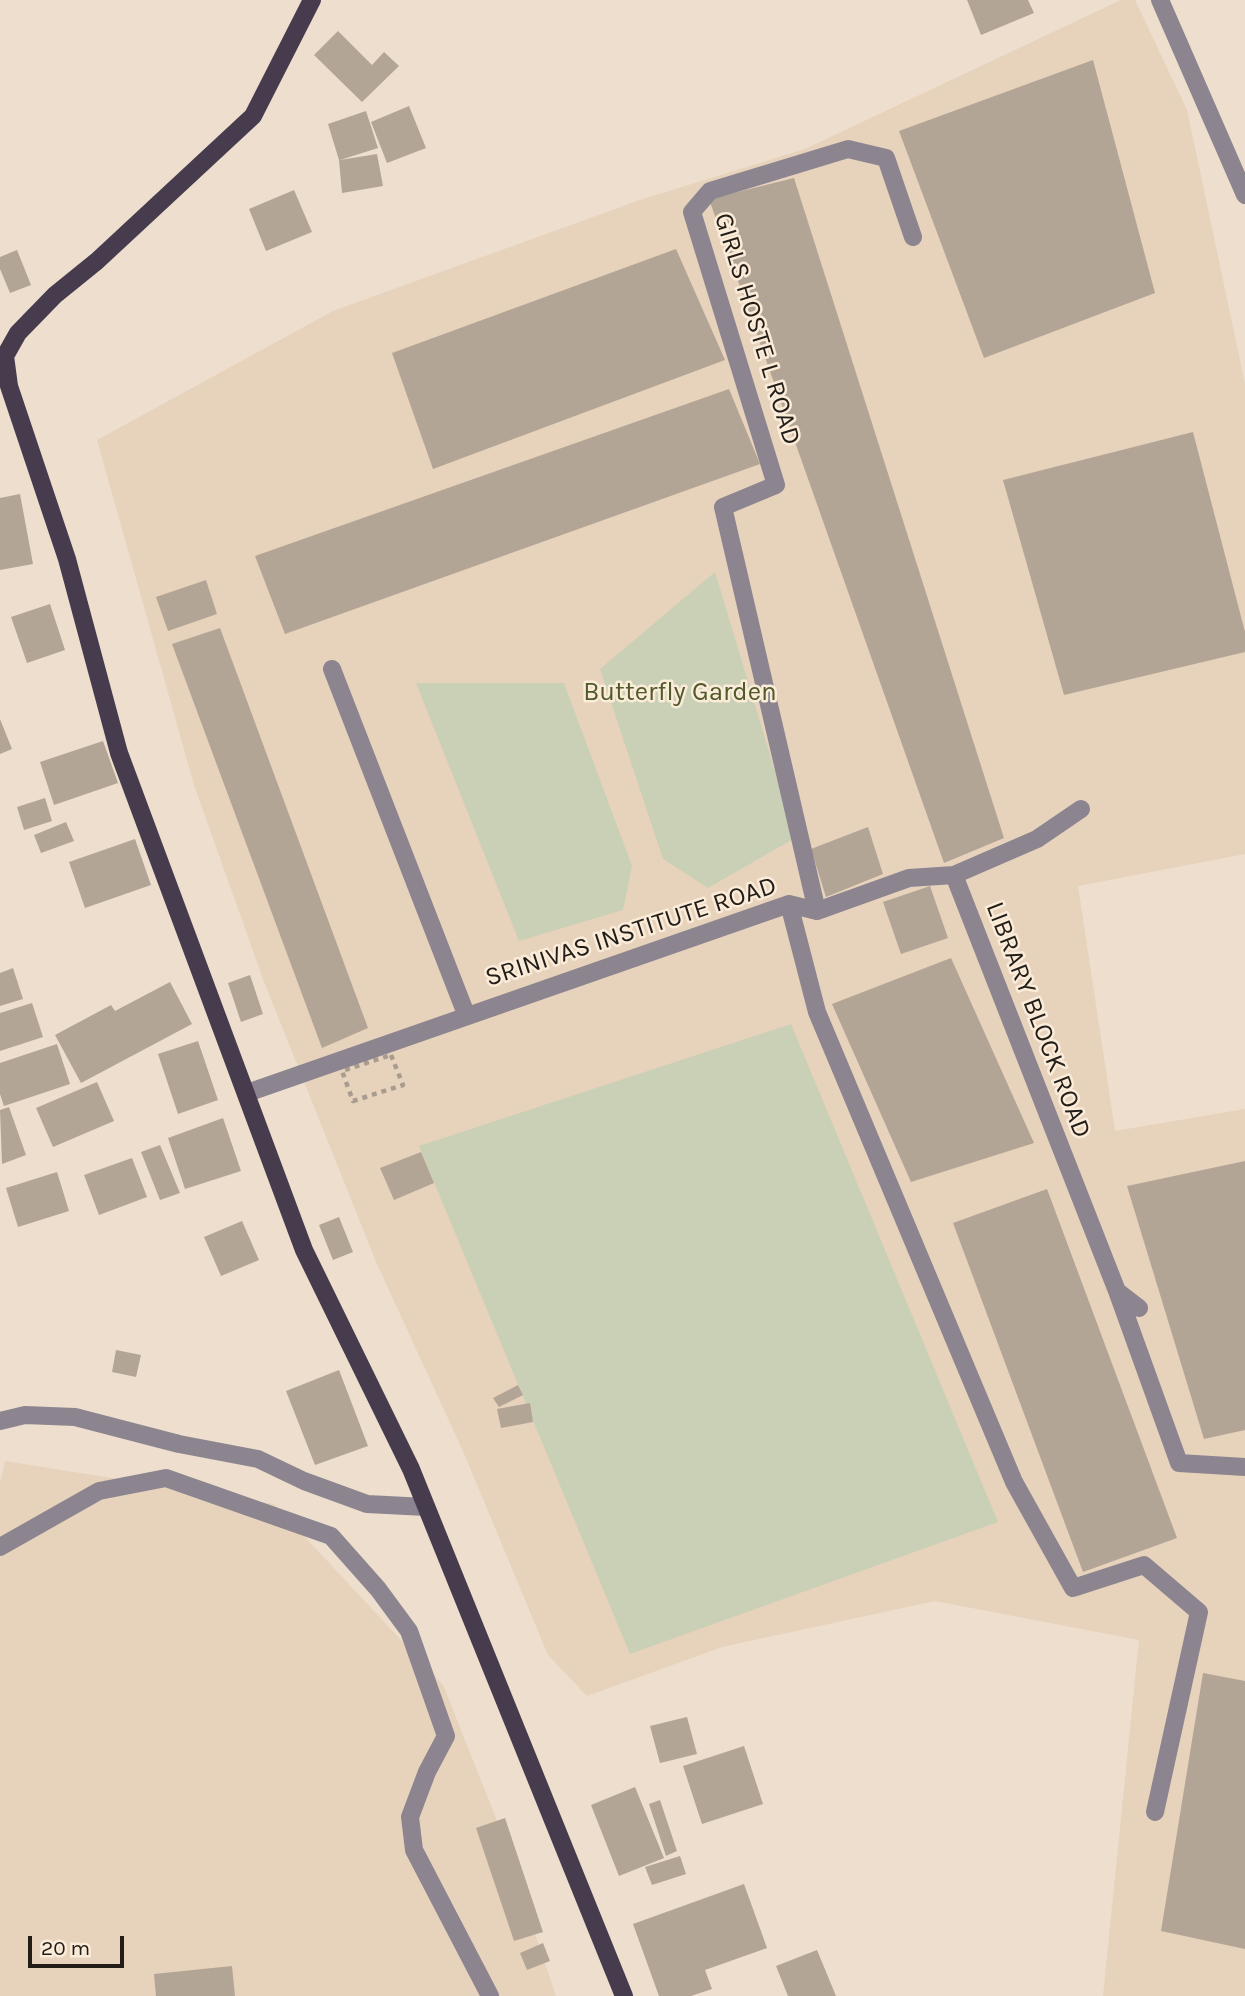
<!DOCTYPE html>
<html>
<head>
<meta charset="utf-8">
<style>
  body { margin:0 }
  #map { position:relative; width:1245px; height:1996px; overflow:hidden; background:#eddecd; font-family:Karla,sans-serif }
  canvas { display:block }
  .scale { position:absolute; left:28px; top:1936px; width:96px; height:32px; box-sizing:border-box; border:4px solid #221d17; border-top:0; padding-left:9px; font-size:21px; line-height:24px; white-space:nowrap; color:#221d17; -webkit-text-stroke:5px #fbecda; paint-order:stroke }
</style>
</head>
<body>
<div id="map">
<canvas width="1245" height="1996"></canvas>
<div class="scale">20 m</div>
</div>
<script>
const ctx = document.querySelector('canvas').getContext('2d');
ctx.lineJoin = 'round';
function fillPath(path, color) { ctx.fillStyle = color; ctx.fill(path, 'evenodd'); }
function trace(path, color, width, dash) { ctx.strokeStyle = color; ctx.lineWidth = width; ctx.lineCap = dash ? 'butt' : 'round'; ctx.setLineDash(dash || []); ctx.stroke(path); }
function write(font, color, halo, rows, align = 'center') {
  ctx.font = font + ' Karla,sans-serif'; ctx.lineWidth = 5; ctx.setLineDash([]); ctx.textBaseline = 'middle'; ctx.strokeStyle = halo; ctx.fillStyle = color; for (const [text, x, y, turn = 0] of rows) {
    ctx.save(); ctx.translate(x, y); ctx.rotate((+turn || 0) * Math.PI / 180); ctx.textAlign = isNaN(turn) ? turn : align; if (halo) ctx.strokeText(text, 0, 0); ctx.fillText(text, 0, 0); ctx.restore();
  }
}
fillPath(new Path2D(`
  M1121,0H1135L1187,110L1245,384V854L1078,886L1115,1131L1245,1109V1996H1103L1139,1640L935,1601L722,1647L587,1696L548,1655L463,1451L377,1264L263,979L194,785L97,440L333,311L640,200L805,149Z
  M5,1461L274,1504L443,1685L494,1813L556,1996H0V1483Z`), '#e7d2bc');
fillPath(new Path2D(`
  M715,572L795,838L708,888L663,859L600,669Z
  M416,683H564L632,866L623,910L519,941Z
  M791,1024L998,1522L630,1654L419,1146Z`), '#cad0b6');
fillPath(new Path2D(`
  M967,0H1028L1034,13L981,35Z
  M338,31L372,65L384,52L399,66L362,102L314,55Z
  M1093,60L1155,293L984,358L899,131Z
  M409,106L426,148L387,163L371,122Z
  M366,111L378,148L340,160L377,154L383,186L342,193L339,160L328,124Z
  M794,178L1004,838L944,863L709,199Z
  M294,190L312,232L266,251L249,209Z
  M676,249L725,360L433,469L392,353Z
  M17,250L31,285L10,293L0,269V257Z
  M729,389L760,464L285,634L255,556Z
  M1193,432L1245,632V652L1064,695L1003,480Z
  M20,494L33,564L0,570V498Z
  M206,580L217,614L168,631L156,597Z
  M50,604L65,650L27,663L11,617Z
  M220,628L368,1028L322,1048L172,644Z
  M0,719L12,749L0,754Z
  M103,741L118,783L54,805L40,762Z
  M45,798L52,821L24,830L17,807Z
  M66,822L74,841L41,853L34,835Z
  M868,827L883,874L826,897L811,849Z
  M135,839L151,885L85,908L69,862Z
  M930,886L948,938L901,954L883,902Z
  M951,958L1034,1143L911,1182L832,1004Z
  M13,968L23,999L0,1006V973Z
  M250,975L263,1014L241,1022L228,983Z
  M170,982L192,1024L81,1083L55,1035L111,1005L115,1011Z
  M32,1003L43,1037L0,1051V1013Z
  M198,1041L218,1100L178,1114L158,1054Z
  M57,1044L70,1084L4,1106L0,1094V1063Z
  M97,1082L114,1121L53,1147L36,1108Z
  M9,1107L26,1155L2,1164L0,1110Z
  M223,1118L241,1171L185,1189L168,1138Z
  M160,1145L180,1193L160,1200L141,1152Z
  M421,1152L434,1183L394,1200L380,1168Z
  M132,1158L147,1197L99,1215L84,1175Z
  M1245,1161V1430L1204,1439L1127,1186Z
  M57,1172L69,1211L18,1227L6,1188Z
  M1047,1189L1177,1538L1083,1572L953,1223Z
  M339,1217L353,1252L333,1260L319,1225Z
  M242,1221L259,1260L221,1276L204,1237Z
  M116,1350L141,1355L136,1377L112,1372Z
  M339,1370L368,1446L315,1465L286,1391Z
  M518,1385L523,1395L499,1407L493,1398Z
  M530,1403L533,1422L501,1428L497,1409Z
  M1203,1673L1245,1681V1949L1161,1931Z
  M687,1717L697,1754L660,1763L650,1726Z
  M744,1746L763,1804L702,1824L683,1766Z
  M635,1787L664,1858L619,1876L591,1805Z
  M660,1800L677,1851L666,1856L649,1804Z
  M505,1818L543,1932L514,1941L476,1828Z
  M680,1856L686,1874L652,1885L645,1867Z
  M744,1884L767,1948L705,1970L712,1989L691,1996H659L633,1924Z
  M543,1943L550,1961L527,1970L520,1953Z
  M817,1950L836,1996H788L776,1966Z
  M232,1966L235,1996H156L154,1974Z`), '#b3a595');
trace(new Path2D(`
  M391,1055L403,1085L353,1101L342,1071Z`), '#a89c8f', 4.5, [5, 5]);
trace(new Path2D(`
  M1160,0L1245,195
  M332,669L466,1014
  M954,875L1037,839L1081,809
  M789,904L817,1012L1014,1482L1073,1588L1144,1565L1199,1612L1155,1812
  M817,911L909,878L954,875L1117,1291L1139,1308
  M247,1093L789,904L817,911L723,507L776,485L692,212L710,191L848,149L886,158L913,237
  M1117,1291L1179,1463L1245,1467
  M0,1421L25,1415L75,1417L179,1444L258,1459L304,1481L367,1504L426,1507
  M0,1547L99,1491L166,1478L331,1536L378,1589L409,1631L446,1736L427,1772L410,1817L414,1850L490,1996`), '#8c8590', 18);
trace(new Path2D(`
  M312,0L253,116L97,261L55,295L18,333L5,356L9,386L67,559L119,753L304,1250L411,1469L624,1996`), '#473c4e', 18);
write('26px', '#221d17', '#fbecda', [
  ["GIRLS HOSTE L ROAD",757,329,73],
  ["SRINIVAS INSTITUTE ROAD",631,932,-18],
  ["LIBRARY BLOCK ROAD",1038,1020,69]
]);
write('26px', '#4f5929', '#fbecda', [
  ["Butterfly Garden",680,693]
]);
</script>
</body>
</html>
